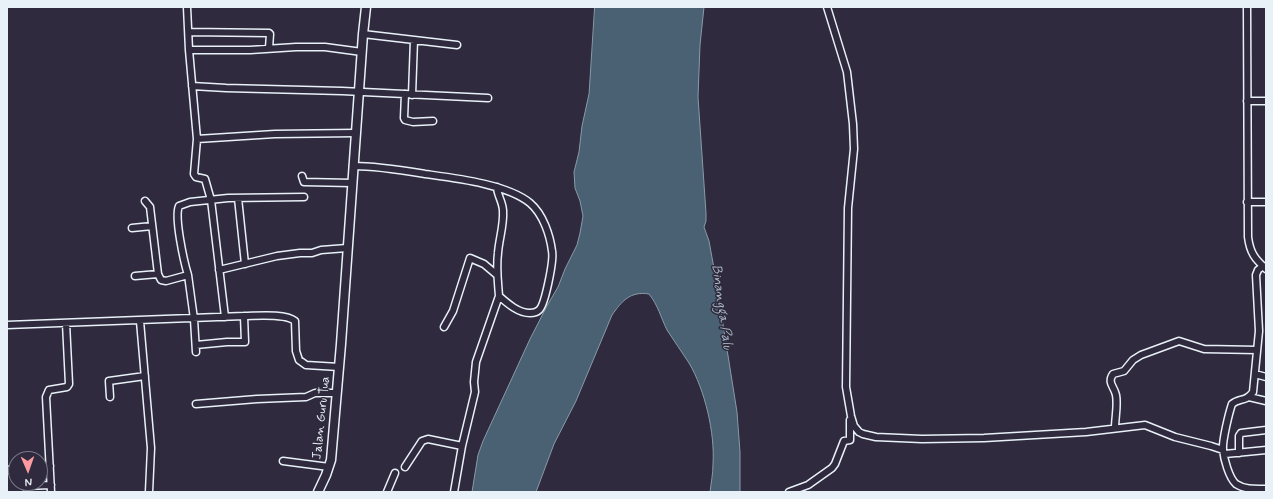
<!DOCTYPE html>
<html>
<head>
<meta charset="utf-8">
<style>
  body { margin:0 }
  #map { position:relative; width:1273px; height:499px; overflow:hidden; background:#2f2a3d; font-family:Mynerve,sans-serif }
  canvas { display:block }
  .frame { position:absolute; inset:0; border:8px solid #e8f1f8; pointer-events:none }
  .north { position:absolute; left:8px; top:451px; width:40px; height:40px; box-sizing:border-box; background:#2f2a3d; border:1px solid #797a88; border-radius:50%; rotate:178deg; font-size:11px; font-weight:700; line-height:16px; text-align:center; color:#e8f1f8 }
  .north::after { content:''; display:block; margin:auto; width:14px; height:18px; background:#ff9aa2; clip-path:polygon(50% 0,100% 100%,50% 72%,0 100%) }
</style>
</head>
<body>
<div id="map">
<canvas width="1273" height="499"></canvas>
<div class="frame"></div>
<div class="north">N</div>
</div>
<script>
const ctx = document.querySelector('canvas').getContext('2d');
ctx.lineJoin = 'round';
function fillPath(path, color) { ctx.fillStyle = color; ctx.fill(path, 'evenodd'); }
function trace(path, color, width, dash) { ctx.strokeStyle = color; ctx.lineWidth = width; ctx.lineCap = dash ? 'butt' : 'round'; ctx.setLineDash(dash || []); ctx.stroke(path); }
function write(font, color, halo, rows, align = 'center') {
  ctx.font = font + ' Mynerve,sans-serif'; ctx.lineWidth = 3; ctx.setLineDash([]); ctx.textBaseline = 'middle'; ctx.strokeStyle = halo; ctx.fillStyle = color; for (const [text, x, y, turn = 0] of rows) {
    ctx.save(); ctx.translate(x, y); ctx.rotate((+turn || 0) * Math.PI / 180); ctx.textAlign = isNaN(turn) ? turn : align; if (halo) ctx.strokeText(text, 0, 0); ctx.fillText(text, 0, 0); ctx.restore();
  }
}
const water = new Path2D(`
  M595,7H704L700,45L698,97L706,213V221L704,227L709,241L715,274L737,412L740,452V492H710C711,483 713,474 713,464C715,433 705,390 689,363C682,352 674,341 667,330C661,318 658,305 649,294C630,291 622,301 612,315L576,401L554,444L536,492H472L478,455L483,441L530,339L548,304L558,287L565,269L577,245L580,233L583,216L580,201L575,188L574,172L579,152L582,126L589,94Z`);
fillPath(water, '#4a6174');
trace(water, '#899ba9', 1);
const street = new Path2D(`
  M187,7L189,50L197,139L194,174L196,177L205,179L211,200L225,317
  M827,7L847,72L853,124L854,149L848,208L846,387L851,416L854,426L859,432L863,434L876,437L922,439L984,438L1086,432L1145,425L1175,437L1211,446L1223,450
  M1247,7L1248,237C1250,253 1255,259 1266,269
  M189,32L269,33L270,34L269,48
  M363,34L457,45
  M189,50H250L296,47H325L362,52
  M192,86L226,88L342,91L488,98
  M405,94L404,118L405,120L413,122L433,121
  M412,95L414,40
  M1247,101H1266
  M197,139L275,134L356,133
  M353,166C378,166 401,170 425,174C454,178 507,184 530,203C543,214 550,235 552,251C554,260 545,305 539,310C537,312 533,313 530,313C518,313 507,303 499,296C498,282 496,268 498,253C499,239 504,225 503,211C503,202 497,195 497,187
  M302,176L304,182L352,183
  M238,198L245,264
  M145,201L150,207L158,274L161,280L166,281L188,275L194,319L196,352
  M1247,202H1266
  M132,228L152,226
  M1263,266L1258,270L1256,275L1259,331L1253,392C1246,402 1239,398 1232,404C1229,413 1222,441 1223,450C1224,459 1229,478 1236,484C1245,490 1256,489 1266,489
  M219,270L277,256L300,253H312L321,250L347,248
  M188,275C184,262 174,217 179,206L190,202L228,198L304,197
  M135,276L158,274
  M140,321L151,448L149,492
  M7,325L244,316C256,316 285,313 295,321L296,351L299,360L306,365L339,367
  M444,327L453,311L470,258L484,264L497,275
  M196,345L227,342H245L244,316
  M1255,374L1266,377
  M110,397L109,381L145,376
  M1249,397L1266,401
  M196,404L257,399L306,397L315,393H336
  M1115,428C1115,418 1118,405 1116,395C1114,386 1107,383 1113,374L1124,371L1133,360L1141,355L1179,341L1204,349L1257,350
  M1239,453V436L1241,433L1266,430
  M1225,454L1266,450
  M283,461L329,467
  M40,467L50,466
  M405,467L422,441L428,439L462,446
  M7,470L16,469
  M24,486L51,485
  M51,492L46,397L49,390L67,387L69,384L66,323
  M387,492L395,473
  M454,492L462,446L475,392L474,382L476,362L499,296
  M789,492L808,485L832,468L835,464L844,441L850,440V420`);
const secondary = new Path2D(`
  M318,492L326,475L331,460L341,344L363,34L366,7`);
trace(street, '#e8f1f8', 9);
trace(secondary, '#e8f1f8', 11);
trace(street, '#2f2a3d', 6);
trace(secondary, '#2f2a3d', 8);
write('13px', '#e8f1f8', '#2f2a3d', [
  ["Jalan Guru Tua",322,418,-84]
]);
write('italic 14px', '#a9b7c3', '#2f2a3d', [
  ["Binangga Palu",721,307,82]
]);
</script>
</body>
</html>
